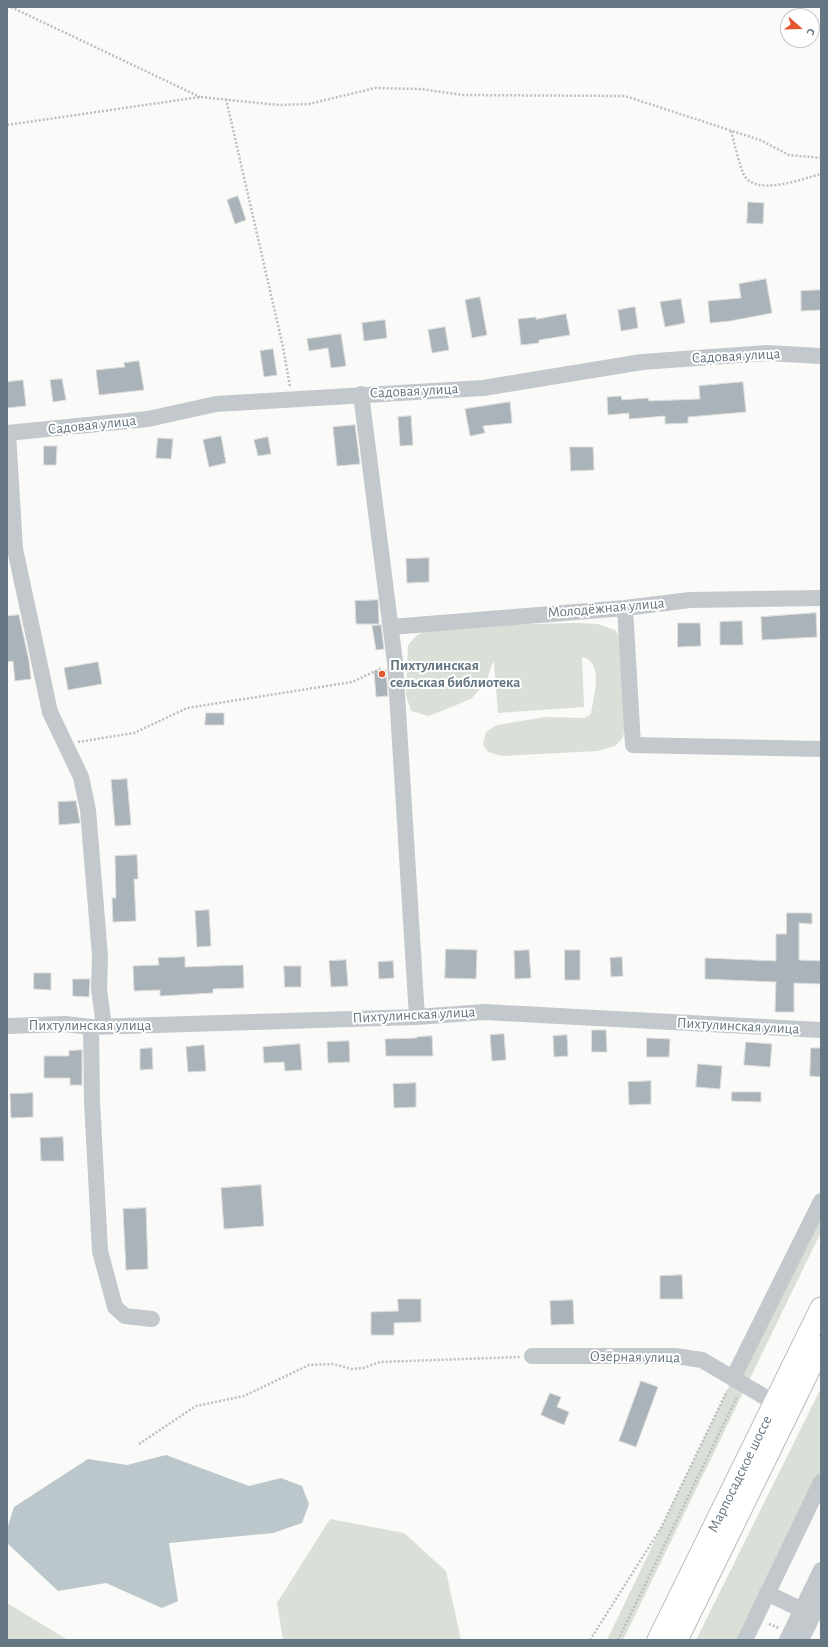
<!DOCTYPE html>
<html>
<head>
<meta charset="utf-8">
<style>
  body { margin:0 }
  #map { position:relative; width:828px; height:1647px; overflow:hidden; background:#fafaf8; font-family:"Alegreya Sans",sans-serif }
  canvas { display:block }
  .frame { position:absolute; inset:0; border:8px solid #657683; pointer-events:none }
  .north { position:absolute; left:780px; top:8px; width:40px; height:40px; box-sizing:border-box; background:#fff; border:1px solid #c1c8cd; border-radius:50%; rotate:110deg; font-size:11px; font-weight:700; line-height:16px; text-align:center; color:#657683 }
  .north::after { content:''; display:block; margin:auto; width:14px; height:18px; background:#e4572e; clip-path:polygon(50% 0,100% 100%,50% 72%,0 100%) }
</style>
</head>
<body>
<div id="map">
<canvas width="828" height="1647"></canvas>
<div class="frame"></div>
<div class="north">С</div>
</div>
<script>
const ctx = document.querySelector('canvas').getContext('2d');
ctx.lineJoin = 'round';
function fillPath(path, color) { ctx.fillStyle = color; ctx.fill(path, 'evenodd'); }
function trace(path, color, width, dash) { ctx.strokeStyle = color; ctx.lineWidth = width; ctx.lineCap = dash ? 'butt' : 'round'; ctx.setLineDash(dash || []); ctx.stroke(path); }
function write(font, color, halo, rows, align = 'center') {
  ctx.font = font + ' "Alegreya Sans",sans-serif'; ctx.lineWidth = 4; ctx.setLineDash([]); ctx.textBaseline = 'middle'; ctx.strokeStyle = halo; ctx.fillStyle = color; for (const [text, x, y, turn = 0] of rows) {
    ctx.save(); ctx.translate(x, y); ctx.rotate((+turn || 0) * Math.PI / 180); ctx.textAlign = isNaN(turn) ? turn : align; if (halo) ctx.strokeText(text, 0, 0); ctx.fillText(text, 0, 0); ctx.restore();
  }
}
fillPath(new Path2D(`
  M577,623L598,624L615,630L624,645L626,719L623,738L615,746L597,751L502,756L488,752L483,745L486,732L497,725L546,717L585,718L591,714C593,698 605,662 582,657L584,707L498,713L494,662L492,664L486,682L471,699L429,716L411,711L406,695L408,645L417,635L437,626Z
  M821,1201V1232L623,1640H607L733,1378Z
  M821,1388V1473L739,1640H696Z
  M330,1519L404,1533L446,1571L461,1640H283L277,1603Z
  M7,1603L68,1640H7Z`), '#dadfd7');
fillPath(new Path2D(`
  M166,1455L249,1486L281,1478L302,1486L309,1504L302,1523L273,1533L169,1543L178,1601L162,1608L106,1583L58,1591L7,1543V1529L14,1507L88,1459L127,1465Z`), '#bbc7cb');
const building = new Path2D(`
  M238,196L246,220L235,224L227,200Z
  M748,202L764,203L763,224L747,223Z
  M766,279L772,313L730,321L710,323L708,301L741,298L739,284Z
  M821,290V310L801,311V291Z
  M480,297L487,335L472,338L465,300Z
  M681,299L685,323L665,327L660,302Z
  M635,307L638,328L621,331L618,310Z
  M566,314L570,335L539,340V343L521,345L518,319L536,317V319Z
  M385,320L387,338L364,341L362,323Z
  M445,327L449,350L432,353L428,330Z
  M341,334L346,366L331,368L328,348L309,351L307,339Z
  M273,349L277,375L264,377L260,351Z
  M139,361L144,390L99,395L96,370L125,367L124,363Z
  M62,379L66,400L53,402L50,380Z
  M23,380L26,406L7,408V382Z
  M743,382L746,412L688,417V423L665,424V416L629,419V413L608,415L607,397L621,396L622,400L648,398L649,401L700,399L699,386Z
  M510,402L512,423L483,426L485,433L470,436L465,409Z
  M411,416L413,445L400,446L398,417Z
  M355,425L360,464L337,466L333,427Z
  M221,436L226,463L209,467L203,440Z
  M268,437L271,454L258,456L254,440Z
  M158,438L173,439L171,459L156,458Z
  M44,446H57L56,465H44Z
  M570,447H593L594,470L571,471Z
  M429,558V582L407,583L406,559Z
  M378,600L379,624H356L355,601Z
  M816,613L817,637L762,640L761,617Z
  M19,615L29,661L31,679L15,681L13,661L7,662V616Z
  M742,621L743,645H720V622Z
  M678,623H700L701,646L678,647Z
  M381,625L384,649L376,650L372,626Z
  M98,662L102,684L68,690L64,668Z
  M386,670L388,696L376,697L374,671Z
  M206,713H224V725H205Z
  M127,779L131,825L115,826L111,780Z
  M76,801L80,823L59,825L58,802Z
  M137,855L138,879H134L136,921L113,922L112,898H116L115,856Z
  M209,910L211,946L197,947L195,911Z
  M787,913H812V924L799,923V960L821,961V984L794,983V1012H775L776,982L705,979V958L776,961V934H786Z
  M446,949L477,950L476,979L445,978Z
  M529,950L531,978L515,979L514,951Z
  M565,950H580V980H565Z
  M185,957V967L243,965L244,988L213,989V993L160,996V990L134,991L133,966L159,965L158,958Z
  M622,957L623,976L611,977L610,958Z
  M346,960L348,986L331,987L329,961Z
  M393,961L394,978L379,979L378,962Z
  M284,966H301V987H285Z
  M34,973H51V990L34,989Z
  M73,979H90L89,997L73,996Z
  M592,1030H606L607,1052H592Z
  M504,1034L506,1060L492,1061L490,1035Z
  M567,1035L568,1056L554,1057L553,1036Z
  M432,1036L433,1056H386L385,1039L417,1038V1037Z
  M647,1038L670,1039L669,1057H647Z
  M349,1041L350,1062L328,1063L327,1042Z
  M746,1042L772,1044L770,1067L744,1065Z
  M300,1044L302,1070L285,1071L284,1062L264,1063L263,1047Z
  M204,1045L206,1071L188,1072L186,1047Z
  M152,1048L153,1069L140,1070V1049Z
  M811,1048H821V1077L810,1076Z
  M82,1050V1085H70V1078H44V1056H69V1051Z
  M698,1064L722,1066L720,1089L696,1087Z
  M651,1081V1104L629,1105L628,1082Z
  M416,1083V1107L394,1108L393,1084Z
  M732,1092H761V1102L732,1101Z
  M33,1093V1117L11,1118L10,1094Z
  M63,1137L64,1161H41L40,1138Z
  M261,1185L264,1226L224,1229L221,1188Z
  M146,1208L148,1269L126,1270L123,1209Z
  M682,1275L683,1299H660V1276Z
  M398,1299H421V1322L394,1323V1335H371V1312L398,1311Z
  M573,1300L574,1324L551,1325L550,1301Z
  M641,1381L658,1387L636,1447L619,1441Z
  M550,1393L561,1397L557,1407L569,1412L564,1425L541,1415Z`);
fillPath(building, '#aab3b9');
trace(building, '#dcdcda', 1);
const major = new Path2D(`
  M658,1640L821,1308
  M677,1640L821,1346`);
trace(major, '#b5babe', 23);
trace(new Path2D(`
  M11,7L200,97
  M226,99L283,347L290,387
  M7,125L200,97L279,105L309,104L375,88L421,89L463,95L625,96L760,140L789,155L821,158
  M731,131C735,145 738,160 743,173C754,198 801,179 821,174
  M78,742L134,733L187,708L352,682L382,668
  M139,1444L196,1406L244,1396L309,1365L333,1364L352,1369L363,1368L380,1362L520,1357
  M769,1624L779,1628
  M590,1640L661,1528L727,1391
  M618,1640L737,1397`), '#bbbfc2', 2.5, [2, 2]);
trace(new Path2D(`
  M361,394L395,662L417,1017
  M7,433L148,419L216,404L483,388L642,362L767,353L821,356
  M8,433L15,549L50,712L81,777L88,810L100,956L99,989L104,1026
  M625,608L633,745L821,749
  M391,627L625,608L690,600L821,598
  M7,1026L65,1024L91,1027L417,1017L484,1012L821,1030
  M91,1027L92,1101L100,1251L115,1307L125,1316L152,1319
  M532,1356H675L702,1360L775,1403
  M733,1378L821,1201
  M767,1593L802,1610
  M745,1640L821,1482
  M787,1640L821,1570
  M801,1640L821,1599`), '#c3c8cc', 16);
trace(major, '#fff', 21);
for (const [x, y, r, color] of [
  [382,674,4,"#e4572e"]
]) { const dot = new Path2D(); dot.arc(x, y, r, 0, 2 * Math.PI); ctx.fillStyle = color; ctx.fill(dot); trace(dot, '#fff', 1.5); }
write('15px', '#657683', '#fff', [
  ["Садовая улица",736,356,-3],
  ["Садовая улица",414,391,-3],
  ["Садовая улица",92,425,-6],
  ["Молодёжная улица",606,608,-5],
  ["Пихтулинская улица",414,1015,-3],
  ["Пихтулинская улица",90,1025],
  ["Пихтулинская улица",738,1026,3],
  ["Озёрная улица",635,1357,1],
  ["Марпосадское шоссе",740,1474,-64]
]);
write('bold 15px', '#657683', '#fff', [
  ["Пихтулинская",390,665],
  ["сельская библиотека",390,682]
], 'left');
</script>
</body>
</html>
